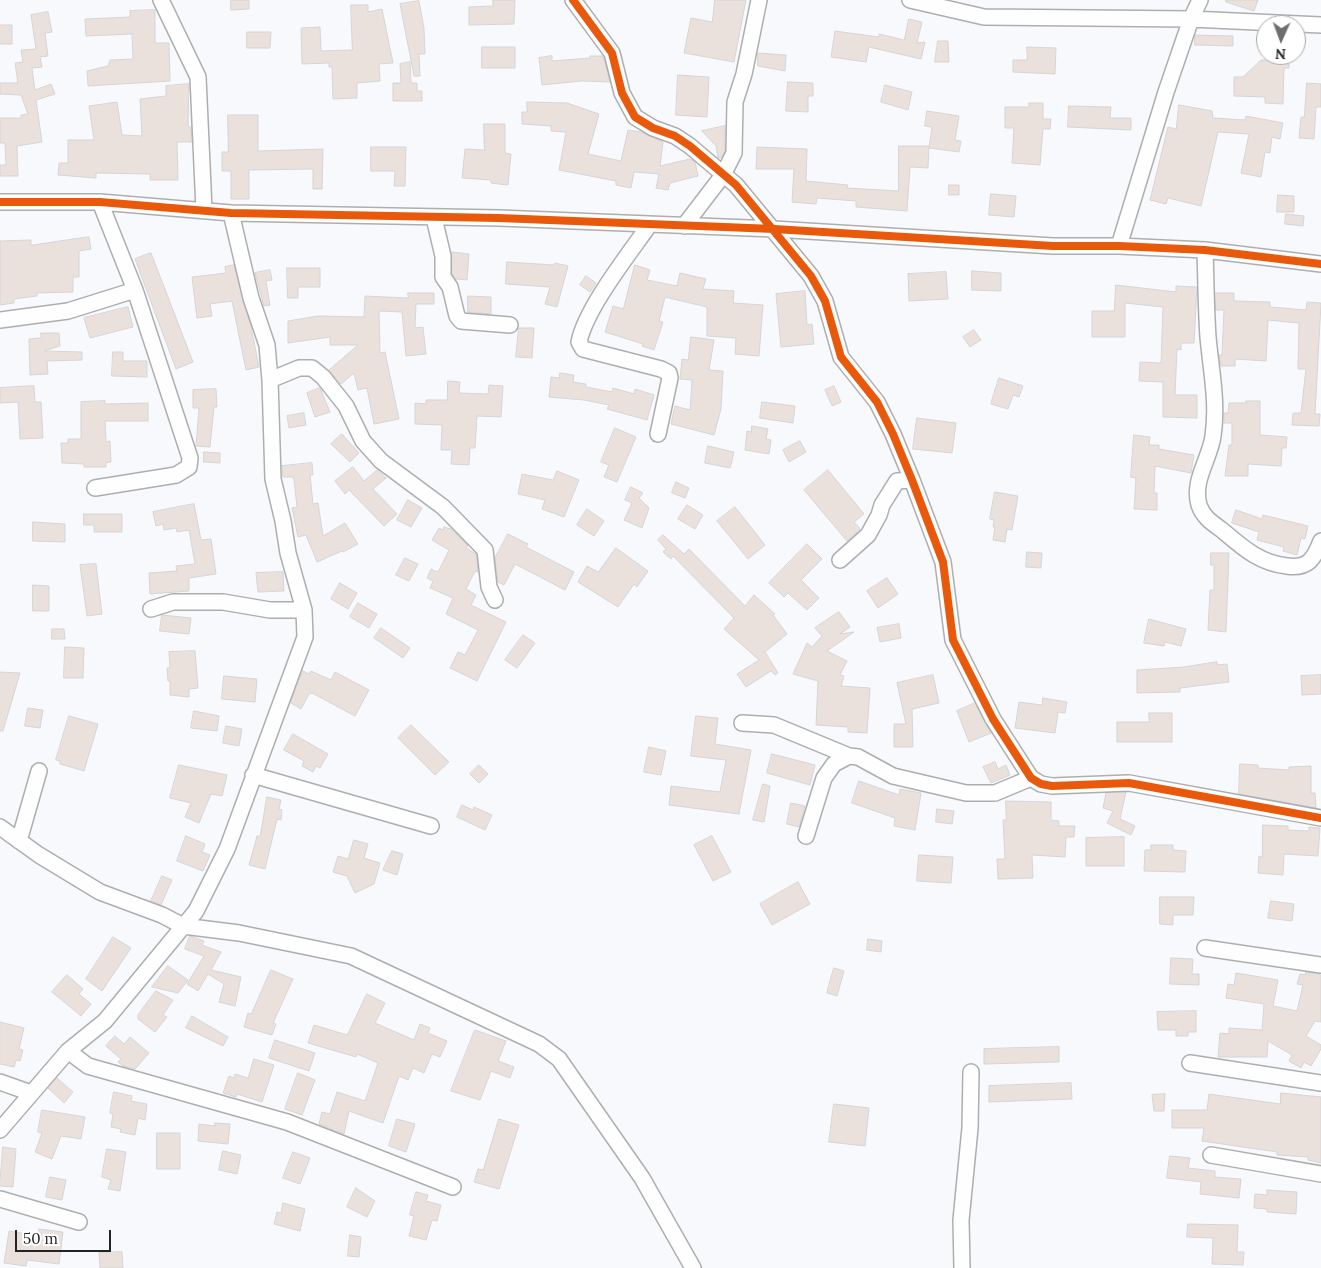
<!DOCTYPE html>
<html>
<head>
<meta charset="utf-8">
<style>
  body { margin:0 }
  #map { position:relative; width:1321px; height:1268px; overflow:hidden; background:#f8f9fc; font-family:Lora,serif }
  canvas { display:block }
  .north { position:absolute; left:1256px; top:15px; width:50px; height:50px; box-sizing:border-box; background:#fff; border:1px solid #a7a7a8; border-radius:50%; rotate:182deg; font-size:14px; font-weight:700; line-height:20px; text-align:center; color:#222325 }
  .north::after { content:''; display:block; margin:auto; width:18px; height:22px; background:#6d6e70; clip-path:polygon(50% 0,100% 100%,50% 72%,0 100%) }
  .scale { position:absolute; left:15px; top:1230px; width:96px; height:22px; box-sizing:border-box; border:2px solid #222325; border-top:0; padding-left:6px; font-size:15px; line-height:18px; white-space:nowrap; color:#222325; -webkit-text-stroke:4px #fff; paint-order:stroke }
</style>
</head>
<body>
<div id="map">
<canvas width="1321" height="1268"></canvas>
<div class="north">N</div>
<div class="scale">50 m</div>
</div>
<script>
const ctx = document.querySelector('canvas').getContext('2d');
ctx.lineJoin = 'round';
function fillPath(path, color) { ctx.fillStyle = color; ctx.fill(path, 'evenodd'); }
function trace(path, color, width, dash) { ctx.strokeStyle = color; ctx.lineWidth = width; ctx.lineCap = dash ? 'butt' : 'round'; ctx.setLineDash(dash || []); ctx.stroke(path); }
const building = new Path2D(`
  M231,0H249V9L231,10Z
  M493,0H515L514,24L469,25V7L493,6Z
  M715,0H746L734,62L684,53L691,18L712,22Z
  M1226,0H1258L1254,11L1226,2Z
  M419,1L424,28L425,54H419L420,76H414L400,4Z
  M351,5H368V12L382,9L393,63L379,64L380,81L357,83V98L333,99L332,67H329V63L302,64L301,28L320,27L321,51L352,50Z
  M155,10V43H169L170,81L88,86L87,71L108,66L110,60L133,59L132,34L86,36L85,19L130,17V11Z
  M48,12L52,32L45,33L48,56L40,57L42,67L32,68L35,90L51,84L55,94L36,100L42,142L17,146L18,176H0V165H6L5,143H0V118H21V115L28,114L21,95L0,94V83H18L15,63L23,62L21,50L36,49L31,15Z
  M909,19L922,22L917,43L925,42L921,59L869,47L866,62L831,57L835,31L879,37V34L904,40Z
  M0,25H12V44H0Z
  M247,32H271L270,48H247Z
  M1195,35L1233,36V46L1195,45Z
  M938,41H948L949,62H935Z
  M482,47H515V68H482Z
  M1027,47L1056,48L1055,74L1013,72V60H1027Z
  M758,53L786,55L785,71L758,66Z
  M1270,55H1289V68H1284L1283,104L1265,103V97L1234,96V77H1243L1261,60H1270Z
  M552,56V61L590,58V56H603L610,82L581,81L542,85L539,58Z
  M410,62L411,83H417V91H422V101H393V83H401L400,64Z
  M678,75L709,77L707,117L676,115Z
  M788,82L813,83V96H808V112L786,111Z
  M1307,83L1321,84V107H1316L1314,139L1299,138L1301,117H1304Z
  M189,84L188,127H191L192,142H177L178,180H150V174L96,173V178L58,175L59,163H68V140H94L89,106L117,102L122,135L142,136L140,99L166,96V86Z
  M885,85L912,92L908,110L881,102Z
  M527,102L567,103L599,114L588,154L621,161L628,130L641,132L663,142L660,166L690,159L695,162L698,176L670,183L668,190L656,188L659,174L634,172L631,188L616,185V181L559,170L566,132L551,131V126L522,124V112H527Z
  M1029,103H1043V119H1051L1050,129H1043L1040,165L1012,163L1014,128H1005V107H1029Z
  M1179,105L1212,111L1213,118L1245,120L1246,116L1283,123L1280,139L1272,137L1270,153L1265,152L1261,177L1241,173L1249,134L1218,132L1201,206L1168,198L1166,204L1150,200L1168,127L1176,129Z
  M1069,106L1111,107L1110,118H1131V130L1068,127Z
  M927,111L959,116L955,140L961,141L959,152L929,148L932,127L925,126Z
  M228,115H258V151L323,149L322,189H313V169L249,170V199H231V171H222V152H228Z
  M484,124H505V153L511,154L508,185L491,183V180L462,178L465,149L484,150Z
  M725,126V151L722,157L718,158L716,146L702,131Z
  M899,146H929L928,168L910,167L907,211L856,207V201L817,198L816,204L792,202L794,169H756L757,147L807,149L806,181L848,185L847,188L898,191Z
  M371,147H406L405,186H394L395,171H371Z
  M949,185H959V195H949Z
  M991,194L1016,196L1014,217L989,215Z
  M1278,195L1294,196V212H1277Z
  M1286,214L1304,216L1303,226L1285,224Z
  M89,237L91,249L79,251V277H73V292L37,293V296L14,299V303L0,305V241L31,240V245Z
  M452,252L469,254L467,280L456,279L452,274Z
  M151,253L193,362L176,369L135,259Z
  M507,262L554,265L555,263L568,266L557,307L545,304L550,287L506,284Z
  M234,265L251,327L259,367L246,370L232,301L210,304L212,316L197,318L192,277L226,273L225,267Z
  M635,265L650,270L647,280L677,286L680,273L706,279L703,289L734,291L733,303L763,305L759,356L735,354L736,338L707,336V307L665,297L659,321L663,322L654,350L642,346L643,344L605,332L613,306L623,309Z
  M287,268H320V287H298V298H288Z
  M270,270L272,280L266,281L270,305L264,306L255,273Z
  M972,271L1001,273V291L972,290Z
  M946,272L948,299L909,301L908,274Z
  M586,276L596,283L590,292L580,285Z
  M1116,285L1176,292V286L1197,287L1194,343H1181V350L1177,349L1175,395H1197V418L1163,417V382L1139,381L1140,362L1161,363L1163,307L1125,303V337H1092V311H1114Z
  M805,291L807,325L812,324L814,344L781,347L776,294Z
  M408,293H434V304H416L415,328L423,327L426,354L406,356L402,312L379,311L380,353L385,352L399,419L374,424L367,388L358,390L354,373L341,384L329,370L358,345H330V337L288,343V321L318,316L364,317L365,296L408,298Z
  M1215,293H1234V301L1270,302V307L1306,310L1307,302L1321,303L1315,414H1320L1319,426L1292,425L1293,413H1301L1306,369H1298L1299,323L1268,320L1266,361L1235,359V366H1221L1219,355H1222L1224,310H1216Z
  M468,296L491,297V314L468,312Z
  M128,307L133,327L90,338L84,318Z
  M519,328H534L532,358L516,357Z
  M974,330L981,340L970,347L963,337Z
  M41,333H59L60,346L44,351L82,352V360L47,361L48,374L30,375L29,339L41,338Z
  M691,337L714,340L709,370L723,371L721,409L714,435L671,424L675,406L690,410L692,380L680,379L682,359L688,360Z
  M113,352H123V361H147V377L112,376Z
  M560,373L574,375L573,382L586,384V387L612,392L613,388L634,394L635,389L654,395L647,420L607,409L609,405L584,400L549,397L551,377L559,378Z
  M999,378L1023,386L1019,397L1013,395L1008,409L991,404Z
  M448,381L460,382L459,393L488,394L489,385L503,386L501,417L477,416L475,448H470L469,465L451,464L452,450H441L442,425L415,424V403L426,404V400H447Z
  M34,386L35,402H41L43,438L20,439L18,402L0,403V388Z
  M834,386L841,402L832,406L825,390Z
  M320,388L330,412L315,417L307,393Z
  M216,389L217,407H214L210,447L196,446L199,408H193V390Z
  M105,401V404L148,403V421H105L106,442L110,441L111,462L106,463V467H84V464L62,463L61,443H68V439H81V402Z
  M1246,401H1260V435L1287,437L1286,448H1282L1281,466L1248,464V476H1225L1229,445H1232V423H1224V413H1228L1229,403H1246Z
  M762,402L795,406L793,423L760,418Z
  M304,413L306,425L289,428L287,416Z
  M917,418L956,423L952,453L913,449Z
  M752,426L768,429L766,439L771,440L769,454L745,450L747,431L751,432Z
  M615,428L636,437L617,482L604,477L609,465L601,462Z
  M342,434L359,453L350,462L331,444Z
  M1134,435L1150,437L1149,445H1159V449L1194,455L1191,473L1155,466L1154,493H1157V510L1134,509L1136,478L1131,477Z
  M800,441L806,452L789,462L783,450Z
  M708,446L734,452L730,468L705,463Z
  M204,452L220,453V463L204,462Z
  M312,463L313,475H310L313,504L318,503L323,536L345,523L358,544L343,552L342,551L317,562L306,535L298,537L292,508L297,507L294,480L293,477H283L282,466Z
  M353,467L364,481L377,470L386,478L373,489L397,514L384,526L349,490L345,494L335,481Z
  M828,470L864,514L854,522L860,529L847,541L804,490Z
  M557,471L579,480L564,517L542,509L545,500L518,494L522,474L553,480Z
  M676,482L689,488L685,498L672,493Z
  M631,487L643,493L639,498L649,508L642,528L624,520L632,503L625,500Z
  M995,492L1018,496L1012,530L1007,529L1005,542L993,540L995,527H993L994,520L990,519Z
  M408,500L422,508L411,527L397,520Z
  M194,504L201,540L211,539L216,574L189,578V591L150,594L149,573L177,571L176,566L195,564L189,530L177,532L176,528L164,530L163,524L156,526L153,512Z
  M687,505L703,515L695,529L678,519Z
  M735,507L765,545L748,559L717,521Z
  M587,509L604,521L594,536L577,525Z
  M1236,510L1262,519L1263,515L1308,526L1305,539L1301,538L1297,555L1283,551L1284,547L1257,540L1259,532L1232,523Z
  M84,514H122V532H94V525H84Z
  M33,522L65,524V542L33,541Z
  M444,527L451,529L468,546L466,548L476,554L478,572L475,571L466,589L476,595L471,605L506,622L477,681L450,668L458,652L465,655L478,630L446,614L453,598L430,588L433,581L427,578L431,569L438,572L449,550L432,540L439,528L443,530Z
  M508,534L528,544L526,547L574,572L565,590L515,564L504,585L498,582L495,558Z
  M663,535L684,554L689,549L745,606L754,595L775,614L773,615L787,634L765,652L778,673L775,675L771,671L746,687L737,674L759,660L724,629L734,618L673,556L671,559L663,552L666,549L658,540Z
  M807,544L822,559L801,580L819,598L807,610L788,593L784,597L769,583Z
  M616,548L648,571L637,587L634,584L618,607L578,582L587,566L598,572Z
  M1027,552L1042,553L1041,568L1026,567Z
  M1211,553H1229L1226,632L1208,630L1210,590H1214V565H1211Z
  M405,558L418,564L409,581L396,575Z
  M96,564L102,614L87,616L80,565Z
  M283,572L284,591L258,592L256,573Z
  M887,578L898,594L878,608L867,591Z
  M340,583L357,593L348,609L331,599Z
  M33,585L49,586V611H33Z
  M358,603L377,614L369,628L350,617Z
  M839,612L850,627L840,634L854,632L827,651L847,661L840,675L844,676L841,686L870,688L867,733L848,732V727L816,725L818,681L793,674L807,643L812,647L822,636L815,628Z
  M162,615L191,618L189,634L160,631Z
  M1149,619L1186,629L1181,646L1165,642L1164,646L1144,643Z
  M899,624L901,638L880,642L877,628Z
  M381,628L410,648L403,658L374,638Z
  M52,629H64L65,639H52Z
  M523,635L535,643L517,668L505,660Z
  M65,647L84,648L83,678H64Z
  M195,651L198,688L189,689V697L170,695V681H168L167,668H170L169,652Z
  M1217,662V665L1227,664L1229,682L1180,688V692L1137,693V670L1184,667Z
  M303,671L309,674L311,671L331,680L335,672L369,690L355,716L312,693L309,694L301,709L291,703Z
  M0,672L20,673L3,731H0Z
  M933,675L939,703L912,709L913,747H894V724H906L897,683Z
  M1321,675V694L1302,695L1301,676Z
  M224,676L257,679L255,702L222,699Z
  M1043,698L1067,702L1065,713L1058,712L1055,733L1015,728L1019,702L1042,705Z
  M975,703L991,733L969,742L957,711Z
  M28,708L43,710L40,728L25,726Z
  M194,711L219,716L217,731L191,728Z
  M1149,713H1172V742H1117V722H1149Z
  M69,716L98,724L84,771L60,764V761L56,760Z
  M696,716L718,718L715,744L751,750L739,814L669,805L671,786L720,792L726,760L691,756Z
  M411,725L449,762L435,775L398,738Z
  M226,726L242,729L239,746L223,743Z
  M293,734L328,754L320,768L316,766L313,772L302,766L304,761L284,750Z
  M649,747L666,751L661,775L644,772Z
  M772,754L815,765L810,785L767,773Z
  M995,762L998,769L1006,765L1010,775L991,783L983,767Z
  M1240,764L1258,765V768L1289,770V767L1311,766V793H1315L1316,808L1239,794Z
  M179,765L227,775L222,796L211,794L199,823L185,817L191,803L170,798Z
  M479,765L488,774L479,783L470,774Z
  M859,781L899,795L900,789L921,793L915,830L894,826L895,818L852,803Z
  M763,784L770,786L764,822L753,820Z
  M1126,792L1120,819L1135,826L1131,835L1107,823L1113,811L1103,808L1106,793Z
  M267,797L281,800L279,809L282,810L281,820L277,819L265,869L249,865L257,836H260Z
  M1006,801L1051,802V820L1059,821V826H1075L1074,837H1066L1065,857L1032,855L1033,878L998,879L997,859H1005L1003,820H1006Z
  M791,803L805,806L799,827L787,824Z
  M462,805L473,810L474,807L492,815L485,830L457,817Z
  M937,809L954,811L952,824L936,822Z
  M1263,825L1288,826V830L1309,831V827L1320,828L1318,856L1284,854L1283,875L1258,873L1259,856L1262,857Z
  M186,836L205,844L202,852L210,855L203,871L177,861Z
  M712,836L731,872L713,881L694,845Z
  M1124,837V866H1086V838Z
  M354,840L368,844L364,858L380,863L374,884L355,893L347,876L333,872L338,856L348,859Z
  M1151,845H1173V850L1186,851L1185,872L1144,871L1145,850H1151Z
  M392,851L403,854L397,875L383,870Z
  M919,855L953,857L951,883L917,881Z
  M162,876L172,880L161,905L151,901Z
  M798,882L810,904L772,925L760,904Z
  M1160,897H1194L1193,915H1173V925L1160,924Z
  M1271,901L1294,904L1292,921L1268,918Z
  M190,936L204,941L202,945L221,952L211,970L241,977L235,1006L219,1002L224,984L208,974L198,991L187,984L204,956L185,949Z
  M113,937L131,948L102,991L86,979Z
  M868,939L882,941L881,952L867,950Z
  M1171,958L1193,959L1192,974H1199V985L1170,984Z
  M168,966L188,980L178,993L152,987Z
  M834,968L844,971L837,996L827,993Z
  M271,970L293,979L273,1023L276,1024L272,1035L244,1027L248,1013L251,1014Z
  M1306,972L1321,975V1022L1315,1021L1306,1036L1321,1045V1049L1311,1066L1304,1062L1301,1068L1289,1061L1292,1055L1268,1041L1267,1057H1218L1220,1033L1229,1034V1028L1262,1030L1264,1004L1226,998L1228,984L1234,985L1236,973L1278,980L1273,1006L1297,1011L1303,985L1297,984L1300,974L1305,975Z
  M67,975L83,989L79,994L91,1004L81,1016L52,992Z
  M156,991L173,1000L163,1015L167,1017L155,1032L138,1019V1015Z
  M367,994L385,1003L375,1023L414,1040L420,1024L430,1028L428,1033L447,1041L440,1057L432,1054L424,1073L413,1068L408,1080L399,1076L383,1123L349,1111L344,1134L319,1124L322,1112L330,1114L337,1092L365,1101L378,1063L357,1054L356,1057L308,1043L314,1025L347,1035Z
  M1196,1011V1032H1188V1036H1176V1030H1158L1157,1012Z
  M192,1016L228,1037L223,1046L186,1028Z
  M0,1022L24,1028L19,1049L23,1050L20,1061L16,1060L14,1067L0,1064Z
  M475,1030L506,1041L498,1061L514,1067L510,1078L491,1071L480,1100L451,1091Z
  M115,1036L124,1044L130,1037L149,1053L135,1069L123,1066L118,1062L121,1059L106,1046Z
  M275,1040L315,1053L309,1071L269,1058Z
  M1059,1047V1062L984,1064V1049Z
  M254,1059L274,1065L262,1102L237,1094L236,1097L223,1093L229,1076L234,1078L235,1074L248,1078Z
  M298,1073L315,1080L302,1115L285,1109Z
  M57,1078L73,1092L64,1103L48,1088Z
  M1071,1083L1072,1099L989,1102V1086Z
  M114,1092L132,1096L131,1101L147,1104L145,1120L138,1118L135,1135L120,1132L121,1129L111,1127L113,1114L110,1113Z
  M1281,1093L1321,1097V1163L1308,1160V1157L1277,1155V1152L1202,1141L1204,1128H1172V1110H1207L1209,1094L1280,1104Z
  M1165,1094L1164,1111H1154L1152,1095Z
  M834,1104L869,1108L865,1146L829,1142Z
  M42,1110L85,1117L81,1139L61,1136L52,1159L35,1152L42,1133L38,1132Z
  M397,1119L415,1124L406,1152L389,1146Z
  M499,1119L519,1125L499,1189L474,1182L478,1169L483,1170Z
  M215,1123L230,1124L228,1144L198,1141L199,1124L215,1126Z
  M157,1133H180V1169H157Z
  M3,1147L16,1149L13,1187L0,1186Z
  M107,1149L126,1152L120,1191L108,1189L111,1180L102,1177Z
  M223,1151L241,1155L237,1174L219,1170Z
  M293,1152L310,1158L300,1184L283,1178Z
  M1170,1156L1190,1158L1188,1168L1215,1171V1177L1241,1179L1239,1198L1200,1194L1201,1182L1167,1178Z
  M50,1177L66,1180L62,1200L46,1197Z
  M356,1188L375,1201L367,1217L347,1207Z
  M1267,1190L1297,1192L1296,1214L1267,1212V1209L1254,1208L1255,1194L1267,1195Z
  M416,1192L428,1195L426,1201L441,1205L437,1221L432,1220L426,1240L409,1236L414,1216L410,1215Z
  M283,1203L305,1209L300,1231L274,1224L277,1212L281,1213Z
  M1188,1224L1238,1225L1237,1252H1244L1243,1265L1212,1264L1213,1238L1187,1237Z
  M39,1229L63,1232L59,1264L27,1260L26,1266L4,1263L9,1231L39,1236Z
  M350,1235L361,1237L359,1257L348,1256Z
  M122,1252L123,1268H100L99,1253Z`);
fillPath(building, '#eae1dc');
trace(building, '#d5d5d6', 1);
const minor = new Path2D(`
  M161,0L198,77L204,210
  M573,0L612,53L622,93L635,117L653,128L675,136L690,146L736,185L811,276L825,301L841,357L877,402L893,434L912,480L943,562L953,640L993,719L1031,778L1041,784L1052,786L1129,783L1321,818
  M910,0L984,17L1191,19L1321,25
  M0,202H100L231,213L499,218L774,229L1053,246H1119L1205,250L1321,264
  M434,218L443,256V277L450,287L457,316L461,321L510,325
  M650,224C629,254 586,308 579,342L583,349L661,369L669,373L670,378L658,434
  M684,226L723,175L734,153L735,102L744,74L759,0
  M1119,246L1166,92L1191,19L1200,0
  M1205,250C1206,279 1206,308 1208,337C1211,370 1218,403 1213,436C1210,459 1192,480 1199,505C1203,517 1212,523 1222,530C1242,547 1259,563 1287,566C1308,569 1314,559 1321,541
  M0,320L68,311L135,290
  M270,380L299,368H312L323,377L346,406L363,441L381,461L443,507L485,550L489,587L495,600
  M95,488L176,475L189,467L190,458L135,290L100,202
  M840,560L868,535L879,515L882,505L897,481L912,480
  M151,609L173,602H223L270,610H304
  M742,723L774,725L849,756
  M253,775L431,826
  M0,827L39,855L100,892L162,915L183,926L239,933L351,956L539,1044L559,1059L642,1178L693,1268
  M806,836L824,778L834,764L849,756L858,757L893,776L966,793H995L1031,778
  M19,841L39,771
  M1205,948L1321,965
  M68,1051L88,1066L287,1122L453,1187
  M1190,1063L1321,1083
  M0,1082L31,1093
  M0,1130L68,1051L105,1021L196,911L227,849L305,637L304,610L288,553L283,521L273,479L270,380L267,345L251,298L231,213
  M1211,1155L1321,1174
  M0,1199L79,1222
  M962,1268L961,1220L970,1128L971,1072`);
trace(minor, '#adaeb0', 18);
trace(minor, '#fefeff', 15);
trace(new Path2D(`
  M573,0L612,53L622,93L635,117L653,128L675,136L690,146L736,185L811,276L825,301L841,357L877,402L893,434L912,480L943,562L953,640L993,719L1031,778L1041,784L1052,786L1129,783L1321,818
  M0,202H100L231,213L499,218L774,229L1053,246H1119L1205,250L1321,264`), '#e8590c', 8);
</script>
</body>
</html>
